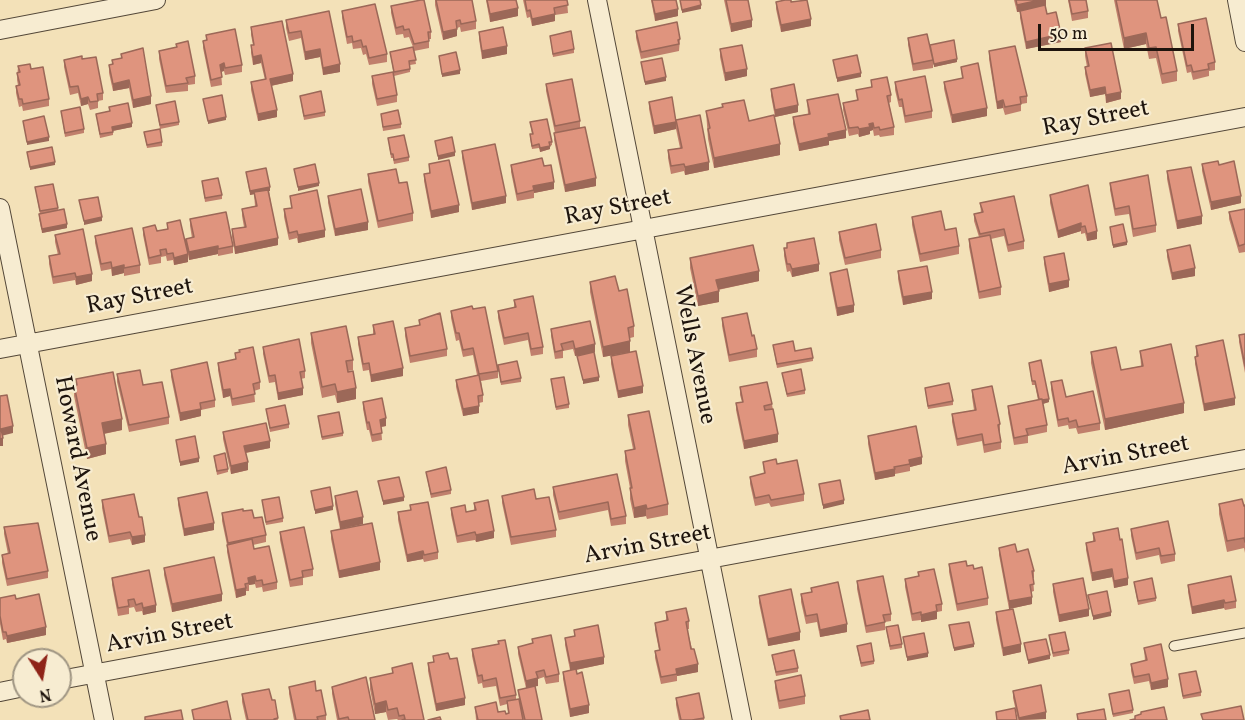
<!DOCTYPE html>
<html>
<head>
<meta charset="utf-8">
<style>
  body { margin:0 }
  #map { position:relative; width:1245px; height:720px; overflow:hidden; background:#f3e1b8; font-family:Vollkorn,serif }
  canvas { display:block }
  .north { position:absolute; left:12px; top:648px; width:60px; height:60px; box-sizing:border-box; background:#f7ecd1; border:2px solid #a09683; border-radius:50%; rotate:169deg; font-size:16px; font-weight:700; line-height:24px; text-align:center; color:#1e140d }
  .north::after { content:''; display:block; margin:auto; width:21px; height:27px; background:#8f2418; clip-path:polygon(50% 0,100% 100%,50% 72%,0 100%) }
  .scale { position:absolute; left:1038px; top:24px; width:156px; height:27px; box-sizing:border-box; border:3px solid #1e140d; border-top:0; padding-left:8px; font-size:18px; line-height:21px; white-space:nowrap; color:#1e140d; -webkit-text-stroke:4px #f7ecd1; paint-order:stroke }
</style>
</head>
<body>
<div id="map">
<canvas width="1245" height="720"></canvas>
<div class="north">N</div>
<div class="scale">50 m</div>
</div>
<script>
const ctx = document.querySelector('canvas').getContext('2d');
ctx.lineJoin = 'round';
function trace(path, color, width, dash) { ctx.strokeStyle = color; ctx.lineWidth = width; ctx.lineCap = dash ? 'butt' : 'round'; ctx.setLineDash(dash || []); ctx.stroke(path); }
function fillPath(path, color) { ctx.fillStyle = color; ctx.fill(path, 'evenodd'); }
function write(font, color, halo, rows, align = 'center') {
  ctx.font = font + ' Vollkorn,serif'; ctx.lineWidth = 4.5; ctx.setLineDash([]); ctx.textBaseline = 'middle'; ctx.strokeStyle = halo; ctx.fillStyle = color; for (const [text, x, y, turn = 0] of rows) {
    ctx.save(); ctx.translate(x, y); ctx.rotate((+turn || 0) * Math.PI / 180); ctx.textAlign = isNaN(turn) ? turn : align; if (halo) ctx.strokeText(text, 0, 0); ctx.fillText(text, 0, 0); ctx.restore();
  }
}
const service = new Path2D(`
  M1174,646L1245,633`);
const minor = new Path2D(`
  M597,0L742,720
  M1237,0L1245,42
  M0,30L156,0
  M0,208L104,720
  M0,349L1245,117
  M60,680L1245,459
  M0,692L24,687`);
trace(service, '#534738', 11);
trace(minor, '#534738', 20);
trace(service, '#f7ecd1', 9);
trace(minor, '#f7ecd1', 18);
fillPath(new Path2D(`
  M435,0H472L476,21V29L461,32L460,27L457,28V36L443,40L435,5Z
  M486,0H516L518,16L490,22Z
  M523,0H567L568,13L555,15V21L532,26L530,17L527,18Z
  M651,0H676L678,16L655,21Z
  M724,0H748L752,27L731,32Z
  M1014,0H1046V6H1045L1047,14L1061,42L1026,49L1020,18V12H1017Z
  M1068,0H1086L1088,11V18L1072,21Z
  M1114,0H1157L1161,18L1177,71V81L1162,84L1156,58L1149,59L1146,44L1124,49Z
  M776,2H791L811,26L781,32L776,9Z
  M391,6L431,32V39H429V48L414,51L416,64L410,65V72L394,76L390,52L413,47L409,37L404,38L403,34L396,35L391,13Z
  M329,11L340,72L323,75L320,57L305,60L301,38L289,41L286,28V20Z
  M342,11L387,54V62L369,65L366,54L363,55L361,48L353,49L352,43L347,44L342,18Z
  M1178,24L1215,62V70L1209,71V76L1193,80L1191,72L1187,73L1178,31Z
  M251,27L293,81L271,86L277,117L258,121L251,90V82L265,80L261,63L253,65L251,53V45H253L251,35Z
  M636,31L680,39L679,51L641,59L636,38Z
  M479,32L507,54L482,59L479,39Z
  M206,35L242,65V72L225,75L224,71L221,72L222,85L211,87L203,48V41L206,40Z
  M550,36L574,49V53L553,57Z
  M908,38L930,46L957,62L934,67L933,62V68L913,71L908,45Z
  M176,44L195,76V84L188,85V91L166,93L159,59V51L176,48Z
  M1085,48L1121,99L1106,103L1105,94L1090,97L1085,74V67H1087L1085,56Z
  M720,49L747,76L725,81L720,57Z
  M989,51L1027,96V103L1021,104V111L1005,115L1003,108L997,109L989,59Z
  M121,54L151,104L133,108L129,88L113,91L109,73V65H112V60L121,59Z
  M82,59L103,93V100L98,101V108L90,110L88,104L81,106L78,93L70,95L64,67V60Z
  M18,66L31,69L49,99V106L23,111L22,106L19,107L16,93V86L18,85L17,80Z
  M961,67L987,116L952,123L944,89V82L962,78Z
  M372,76L397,95V102L377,106L372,84Z
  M871,80L891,95V102L889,103L894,127V135L880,137L879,135L874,136L873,130L870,131V134L859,137L858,134L849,136L843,110V103L857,100L856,90L871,87Z
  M895,82L932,111V118L905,123L902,107H899L895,90Z
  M546,84L580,121V128L596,186L565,192L554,140L555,133L546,91Z
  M771,89L798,112L775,117L771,96Z
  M300,96L325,112V116L304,120Z
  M807,100L846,138L829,141V145L799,151L793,124V117L808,114Z
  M649,102L676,120L709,170L685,175L684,171L671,174L668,158V150L680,148L676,129L654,134L649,109Z
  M722,104L749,121L780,155L714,168L708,139L706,111L722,108Z
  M156,105L179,122V125L160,129Z
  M109,107L132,127L113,131V135L100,138L96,114L109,111Z
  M61,111L84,129V133L65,137Z
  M381,114L401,124V128L383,131Z
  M530,122L552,142V145L550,146V149L540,152L539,148L532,149L530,138V134H532Z
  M144,132L162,142V146L147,148Z
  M388,138L409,157V161L394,164L393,158H391Z
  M462,151L506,203L472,210L462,158Z
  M429,164L459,212L431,218L424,181V174L429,173Z
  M1202,164L1219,165L1241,203L1211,210L1202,171Z
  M511,165L544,166L554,189L534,193V198L517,201L511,172Z
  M1167,171L1202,224L1177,229L1167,179Z
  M246,172L270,191H269L278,245L235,254L232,237V229L244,227L242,216V209L255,206L254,194L250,195Z
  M368,174L399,183L413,213V221L378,228L368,182Z
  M202,181L222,195V199L205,202Z
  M1110,183L1156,225V232L1133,237L1129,214L1115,216L1110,190Z
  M1088,185L1097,239L1087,241L1085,233L1081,234V231L1058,238L1050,203V195Z
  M35,187L58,208V210L67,228L42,233L39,218V214H40Z
  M290,196L325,237L298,243L297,238L289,240L284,217V209L291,208Z
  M328,196L368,230L335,236L328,203Z
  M980,203L1024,241V249L1008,252L1004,236L991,239L1001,287V295L979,299L969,247V239L979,237L974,221V214L981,213Z
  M1245,209V252L1239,253L1229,219V212Z
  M912,217L945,230L959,246V254L920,262L912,225Z
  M190,219L233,246V253L218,256V254L189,260L188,255V262L174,265L173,260L167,261L166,256L161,257V263L149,265L143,235V228L157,231L167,229V223L186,247V239L192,238L190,226Z
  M839,232L881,250V258L845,265L839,240Z
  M55,235L92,281L76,285L75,280L53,284L49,264V256L58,255L55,242Z
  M95,236L140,265V273L124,276V273L112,276L111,269L101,271L95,243Z
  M787,243L819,271L792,277L790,271L787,272L784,256V248H787Z
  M1167,250L1195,276L1172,280L1167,257Z
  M1044,257L1069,287L1049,292L1044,264Z
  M690,258L759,281L718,290L719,302L698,306L690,268Z
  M898,271L932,299L903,305L898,279Z
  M830,273L854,312L837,316L830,280Z
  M590,282L619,291L634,326V337L630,338V352L603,357L590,292Z
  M514,300L543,347V354L531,356L528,340L504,345L498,318V311L514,308Z
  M451,311L498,371V378L481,381L483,395V402L479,403V413L463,416L456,387V380L477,375L473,355L463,357L459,340L456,341L451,318Z
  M722,318L752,336L757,349V357L729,362L722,326Z
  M419,320L447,349V356L410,363L405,336V328L419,325Z
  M373,325L403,376L371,382L369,370L363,371L358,344V337L373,334Z
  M551,329L595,352L575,356L573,349L563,351V358L555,359L551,336Z
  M311,333L353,360V370L348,371L356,399L337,403L335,395L322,398L311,343Z
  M1245,334V373L1239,342V335Z
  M773,345L795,351L813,358V361L777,368Z
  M1196,346L1235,405L1204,411L1195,364V357H1196Z
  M263,347L305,371V378L301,379L303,395L278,400L275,382L269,383L263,354Z
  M1140,351L1184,413L1105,430L1091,363V352L1121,370L1141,366Z
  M235,353L260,382V389L254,391L255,402L232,406L230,396L223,398L218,370V363L235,360Z
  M611,356L643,393L618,398L611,364Z
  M1029,363L1049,402L1043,404L1047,425V432L1028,436V443L1014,445L1008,413V406L1038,400L1035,385H1032Z
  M498,365L521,378V382L501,385Z
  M171,370L215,400V407L201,410V416L180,421L171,377Z
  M782,373L805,390V394L787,397Z
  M117,374L143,385L169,417V424L129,432L117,382Z
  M76,379L122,430L104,434L106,454L87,459L74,396V385H76Z
  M551,379L569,404V408L556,410Z
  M1051,382L1066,397L1100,423V430L1078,434L1076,428L1069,429L1068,425L1058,427L1051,390Z
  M740,387L772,404L778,442L744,449L736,410V403L742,402L740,395Z
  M925,388L953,401V405L928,409Z
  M972,390L1000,424V432H999L1001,442V449L984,453L982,441L957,446L952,422V414L974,410L972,397Z
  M363,402L386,426L381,427L382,440L372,442L369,430H367L363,409Z
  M266,409L289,424V428L270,432Z
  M628,415L668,504V515L647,519L646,516L634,518L630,499V488L625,461V451L633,449L628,425Z
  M318,416L343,433V436L322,440Z
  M223,432L270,448L246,453L248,470L231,474L223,439Z
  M868,436L922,464L910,467V471L895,474V476L875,480L868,444Z
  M214,456L228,469V472L217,475Z
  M763,462L777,464L804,494V501L771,507L769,503L755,506L750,484V477L764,474Z
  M426,472L451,490V494L431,498Z
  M617,474L626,516V524L611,526L608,510L559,520L553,495V487Z
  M335,496L363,524L340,529L335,504Z
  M502,496L536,499L556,530V537L511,545L502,503Z
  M178,498L214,530L184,536L178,505Z
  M102,500L139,517L145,542L132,545L130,539L109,543L102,508Z
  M262,500L283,518V522L266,525Z
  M474,503L494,538L476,542L475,540L457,543L451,515V508L466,512L474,510Z
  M1219,504L1245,505V553L1244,548L1227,552L1219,514Z
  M410,505L438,552V559L424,562L423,559L407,562L398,520V512L410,510Z
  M243,511L254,518L266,535V542L253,545L254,549L277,582V589L263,592L262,587L256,588L255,584L249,585V591H246V595L236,598L227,552V545L222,521V513Z
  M4,527L48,571V578L7,586L2,563V555L8,554L4,534Z
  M1131,529L1175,554V561L1161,564L1159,555L1136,560L1131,536Z
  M331,531L380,570L339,578L331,539Z
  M280,532L313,569V576L303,578V585L290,587L280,540Z
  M1093,533L1128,585L1114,588L1112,577L1092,581L1086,550V543L1093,541Z
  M999,548L1034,571V578H1033L1034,591L1031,592L1032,604L1009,609L999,555Z
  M949,564L967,566L974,569L988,598V605L957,611L949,572Z
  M164,568L222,601L172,612L164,575Z
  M918,572L942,604V611L937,612V619L921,622V620L912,621L905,587V579L918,576Z
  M112,578L156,612L143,615L142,611L136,612L134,607L129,608V614L118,616L112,585Z
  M857,581L891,614V621L885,622V630L866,633L857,589Z
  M1134,582L1156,598V601L1138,605Z
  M1053,584L1089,616L1059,622L1053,592Z
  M1188,585L1236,601V608L1225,610L1224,608L1192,614L1188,592Z
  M811,588L847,632L820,637L817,622L806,624L801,602V594L811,592Z
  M759,596L800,640L768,646L759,603Z
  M0,598L16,599L46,635L7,643L6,639L3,640L0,624Z
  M666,612L689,621V629H687L698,672L677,676V681L661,684L655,658V651L659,650L655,630V623L666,620Z
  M996,612L1021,652L1003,656L996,620Z
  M886,627L902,644V648L890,650Z
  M574,630L604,664L576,670L589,713L570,717L563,679V672L570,670L565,645V638L574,636Z
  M1049,635L1069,650V654L1053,657Z
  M532,639L559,674V682L546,684L544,677L538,679V686H535L542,720H476L475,707L508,714L507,704L500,706L496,686L483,688L482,683L478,684L472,656V649L516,695V699H519L518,690L526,688L518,654V647L532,644Z
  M857,646L874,661V664L861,667Z
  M1144,648L1168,687L1151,690L1149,681L1134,684L1131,671V664L1145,661Z
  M772,655L798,668V672L776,676Z
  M433,656L450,659L465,705L436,711L428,671V663L433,662Z
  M392,668L424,720H398L397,719L388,720L386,712L375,714L370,689V678L392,674Z
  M1179,674L1201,692V696L1183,699Z
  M775,681L805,696V704L779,709L775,688Z
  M289,687L316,691L326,715V720H294L289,694Z
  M332,687L375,720H337L332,694Z
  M1013,691L1046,719L1018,720L1013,698Z
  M242,694L272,700L278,720H246L242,702Z
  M1109,694L1133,710V713L1113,717Z
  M676,698L704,718V720H679L676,705Z`), '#c07f6c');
fillPath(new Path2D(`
  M1040,0H1046V6L1017,12V5Z
  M701,5V9L682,13V10Z
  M518,8V16L490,22V14Z
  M678,9V16L655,21V14Z
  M555,14V21L532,26V19Z
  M811,19V26L781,32V25Z
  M752,20V27L731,32V24Z
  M457,29V36L443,40V32Z
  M1146,33V44L1124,49V38Z
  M1061,34V42L1026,49V42Z
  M507,46V54L482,59V51Z
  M320,49V57L305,60V52Z
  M261,55V63L253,65V57Z
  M957,59V62L934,67V64Z
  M224,63V71L220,72V65Z
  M340,64V72L323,75V68Z
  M747,69V76L725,81V73Z
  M460,70V74L442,77V74Z
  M861,73V77L837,82V78Z
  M293,74V81L270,86V79Z
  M666,77V81L645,85V82Z
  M129,80V88L113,91V84Z
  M1105,87V94L1090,97V90Z
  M1121,92V99L1106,103V95Z
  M151,96V104L133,108V100Z
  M88,97V104L81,106V99Z
  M1003,100V108L997,109V102Z
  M798,105V112L775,117V110Z
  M987,108V116L952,123V115Z
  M277,110V117L258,121V114Z
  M226,117V120L208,124V121Z
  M676,122V129L654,134V126Z
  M132,123V127L112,131V127Z
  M873,123V130L870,131V134L859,137V129Z
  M846,130V138L829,141V145L799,151V144L828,134Z
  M49,137V141L27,145V142Z
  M780,144V155L714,168V158Z
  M550,146V149L540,152V148Z
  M455,152V156L438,160V156Z
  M55,162V165L30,170V167Z
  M709,162V170L685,175V167Z
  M596,178V186L565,192V185Z
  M554,182V189L534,193L533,186Z
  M319,183V186L298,191V187Z
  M270,187V191L250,195V191Z
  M506,196V203L472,210V203Z
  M1241,196V203L1211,210V202Z
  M459,205V212L431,218V211Z
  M1202,216V224L1177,229V221Z
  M102,217V221L84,225V221Z
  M368,222V230L335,236V229Z
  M1081,223V231L1058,238V231Z
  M67,224V228L42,233V229Z
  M325,230V237L298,243V235Z
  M1097,231V239L1087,241V234Z
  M278,238V245L235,254V247Z
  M1127,242V245L1113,248V245Z
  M218,246V254L189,260V252Z
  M188,254V262L174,265V258Z
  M819,264V271L792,277V269Z
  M124,265V273L112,276V268Z
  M1195,268V276L1172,280V273Z
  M759,271V281L716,290V280Z
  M92,274V281L76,285V277Z
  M1069,280V287L1049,292V284Z
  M719,291V302L698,306V296Z
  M932,292V299L903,305V297Z
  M854,305V312L837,316V308Z
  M630,341V352L603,357V347Z
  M595,344V352L575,356V349Z
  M403,368V376L371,382V375Z
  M599,377V381L583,384V380Z
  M643,386V393L618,398V391Z
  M303,388V395L278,400V393Z
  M356,388V399L337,403V392Z
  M230,389V396L223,398V390Z
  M1235,398V405L1204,411V404Z
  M1049,399V402L1039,405V401Z
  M1184,403V413L1105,430V419Z
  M479,406V413L463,416V409Z
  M201,409V416L180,421V413Z
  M386,418V426L380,427V420Z
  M122,419V430L102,434V423Z
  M13,426V433L1,436V429Z
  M778,434V442L744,449V441Z
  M3,438V446H0V439Z
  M270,441V448L244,453V446Z
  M106,444V454L87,459V448Z
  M922,457V464L910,467L909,460Z
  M199,458V462L180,466V462Z
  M248,462V470L231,474V466Z
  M895,469V476L875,480V473Z
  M404,497V501L383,505V501Z
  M844,500V504L823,509V505Z
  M646,505V516L634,518V508Z
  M333,506V510L315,514V510Z
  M363,517V524L340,529V522Z
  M214,523V530L184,536V529Z
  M494,531V538L476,542V535Z
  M145,535V542L132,545V537Z
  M423,551V559L407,562V555Z
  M380,562V570L339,578V571Z
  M1112,569V577L1092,581V573Z
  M255,576V584L249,585L248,578Z
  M1128,578V585L1114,588V581Z
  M246,588V595L236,598V590Z
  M222,594V601L172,612V604Z
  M1032,597V604L1009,609V601Z
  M1224,600V608L1192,614V607Z
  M156,605V612L143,615V608Z
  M1089,609V616L1059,622V615Z
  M937,611V619L921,622V615Z
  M1111,612V616L1093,620V616Z
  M847,624V632L820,637V630Z
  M46,627V635L7,643V636Z
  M800,632V640L768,646V639Z
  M974,644V647L954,651V648Z
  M1021,644V652L1003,656V648Z
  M928,653V657L907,661V657Z
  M1050,655V659L1028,664V660Z
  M604,657V664L570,671V663Z
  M698,664V672L677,676L676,669Z
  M538,678V686L526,688V681Z
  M1168,679V687L1151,690V683Z
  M465,698V705L436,711V704Z
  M386,701V712L375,714V704Z
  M589,705V713L570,717V709Z
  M1046,712V719L1019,720V718Z`), '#9c6858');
const building = new Path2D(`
  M421,0H424L431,32H428L429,41L414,44L409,29L404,30L403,26L396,28L391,6Z
  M436,0H472L476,21L461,24L460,20L456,21L457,29L443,32Z
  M487,0H516L518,8L490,14Z
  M525,0H567L568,5L554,8L555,14L532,19L530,10L527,11Z
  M652,0H676L678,9L655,14Z
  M680,0H700L701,5L682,10Z
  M726,0H748L752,20L731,24Z
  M785,0H791V2L807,0L811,19L781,25L776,2Z
  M1016,0H1040L1017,5Z
  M1069,0H1086L1088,11L1072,14Z
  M1116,0H1157L1161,18L1166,17L1177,71L1162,74L1156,47L1149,48L1146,33L1124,38Z
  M375,4L387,54L369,58L366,46L363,47L361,40L353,42L352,36L347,37L342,11Z
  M1045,5L1047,14L1056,12L1061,34L1026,42L1020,11Z
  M329,11L340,64L323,68L320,49L305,52L301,31L289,33L286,20Z
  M1206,18L1215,62L1208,64L1209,69L1193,72L1191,65L1187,66L1178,24Z
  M282,21L293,74L270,79L277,110L258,114L251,82L266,79L261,55L253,57L251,45H254L251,27Z
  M677,22L680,39L678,40L679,44L641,52L636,31Z
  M503,27L507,46L482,51L479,32Z
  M235,29L242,65L225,68L224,63L220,65L222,77L211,80L203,41L207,40L206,35Z
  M571,31L574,49L553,54L550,36Z
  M927,34L933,60L913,64L908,38Z
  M954,40L957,59L934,64L930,45Z
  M188,41L195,76L186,78L188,83L166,86L159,51L177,47L176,44Z
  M1111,43L1121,92L1106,95L1105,87L1090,90L1085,67L1089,66L1085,48Z
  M742,45L747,69L725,73L720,49Z
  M1015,46L1027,96L1020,97L1021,104L1005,107L1003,100L997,102L989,51Z
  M413,47L416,60L409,61L410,69L394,72L390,52Z
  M143,48L151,96L133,100L129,80L113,84L109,65L113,64L112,60L122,58L121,54Z
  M456,52L460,70L442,74L439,56Z
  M857,55L861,73L837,78L833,60Z
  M82,56V59L96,57L103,93L97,94L98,101L90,102L88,97L81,99L78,86L70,87L64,60Z
  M662,58L666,77L645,82L641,62Z
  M978,63L987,108L952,115L944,82L963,78L961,67Z
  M30,64L31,69L43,67L49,99L23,104L22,99H19L16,86L20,85L17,73L20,72L18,66Z
  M393,72L397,95L377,99L372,76Z
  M925,76L932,111L905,116L902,99L899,100L895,82Z
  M887,77L891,95L887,96L894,127L880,130L879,127L874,128L873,123L869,124L870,127L859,129L858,127L849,128L843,103L858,100L856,90L872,87L871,80Z
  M572,79L580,121L555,126L546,84Z
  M794,84L798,105L775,110L771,89Z
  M321,91L325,112L304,116L300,96Z
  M838,94L846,130L828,134L829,137L799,144L793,117L810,114L807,100Z
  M222,95L226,117L208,121L203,99Z
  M672,97L676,122L654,126L649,102Z
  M744,100L749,121L774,115L780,144L714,158L708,129L710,128L706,111L723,107L722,104Z
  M175,101L179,122L160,125L156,105Z
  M128,103L132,123L112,127L113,132L100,134L96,114L110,111L109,107Z
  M80,107L84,129L65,133L61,111Z
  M398,110L401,124L383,127L381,114Z
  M700,115L709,162L685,167L684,164L671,166L668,150L682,148L676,120Z
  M44,116L49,137L27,142L23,121Z
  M547,119L552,142H549L550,146L540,148L539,144L532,146L530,134H533L530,122Z
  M585,127L596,178L565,185L554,133Z
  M160,129L162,142L147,145L144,132Z
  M404,135L409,157L394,160L393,154H391L388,138Z
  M452,137L455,152L438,156L435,141Z
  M495,144L506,196L472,203L462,151Z
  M52,147L55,162L30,167L27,152Z
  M542,158L544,166L551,165L554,182L533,186L534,190L517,194L511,165Z
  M449,160L459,205L431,211L424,174L430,173L429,164Z
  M1218,161L1219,165L1234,161L1241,196L1211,202L1202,164Z
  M315,164L319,183L298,187L294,169Z
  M1191,167L1202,216L1177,221L1167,171Z
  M266,168L270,187L250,191L246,172Z
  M396,169L399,183L407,182L413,213L378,221L368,174Z
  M1148,175L1156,225L1133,229L1129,206L1115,209L1110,183Z
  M218,178L222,195L205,198L202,181Z
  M53,184L58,208L40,211L35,187Z
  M1088,185L1097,231L1087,234L1085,226L1081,227V223L1058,231L1050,195Z
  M361,189L368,222L335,229L328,196Z
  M268,190L278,238L235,247L232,229L246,227L242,209L257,206L254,192Z
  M317,190L325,230L298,235L297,231L289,233L284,209L292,208L290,196Z
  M1014,196L1024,241L1008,245L1004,229L980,234L974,214L983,212L980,203Z
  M98,197L102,217L84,221L79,200Z
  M64,209L67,224L42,229L39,214Z
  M1245,209V244L1239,246L1229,212Z
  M941,211L945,230L956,228L959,246L920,254L912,217Z
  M226,212L233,246L218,249V246L189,252L186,239L194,237L190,219Z
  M180,220L188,254L174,258L173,253L167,254L166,249L160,250L161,255L149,258L143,228L155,225L157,231L168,229L167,223Z
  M876,224L881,250L845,258L839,232Z
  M1123,224L1127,242L1113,245L1110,227Z
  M132,228L140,265L124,268V265L112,268L111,262L101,264L95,236Z
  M83,229L92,274L76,277L75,273L53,277L49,256L60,254L55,235Z
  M990,235L1001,287L979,292L969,239Z
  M814,238L819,264L792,269L790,264H787L784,248H787V243Z
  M753,245L759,271L716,280L719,291L698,296L690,258Z
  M1190,245L1195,268L1172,273L1167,250Z
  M1064,253L1069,280L1049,284L1044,257Z
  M927,266L932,292L903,297L898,271Z
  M847,269L854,305L837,308L830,273Z
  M615,276L619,291L627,289L634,326L628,328L630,341L603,347L590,282Z
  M533,296L543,347L531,349L528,333L504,338L498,311L516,307L514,300Z
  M472,306L473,309L485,307L498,371L479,374L473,348L463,350L459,333H456L451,311Z
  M440,313L447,349L410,356L405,328L420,325L419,320Z
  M747,313L752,336L754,335L757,349L729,355L722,318Z
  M393,321L403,368L371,375L369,363L363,364L358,337L375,334L373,325Z
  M590,321L595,344L575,349L573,341L561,344L563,350L555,352L551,329Z
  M346,326L353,360L346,361L348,372L353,371L356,388L337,392L335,384L322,387L311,333Z
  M1245,334V366L1239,335Z
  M299,339L305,371L300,372L303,388L278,393L275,375L269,376L263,347Z
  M1223,340L1235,398L1204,404L1195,357L1198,356L1196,346Z
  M793,341L795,351L811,348L813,358L777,364L773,345Z
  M1171,344L1184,403L1105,419L1091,352L1116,347L1121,370L1143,366L1140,351Z
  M253,347L260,382L253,384L255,394L232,399L230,389L223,390L218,363L236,359L235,353L240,352L239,350Z
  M636,351L643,386L618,391L611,356Z
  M594,352L599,377L583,380L577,356Z
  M1041,360L1049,399L1042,400V399H1039L1035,381H1032L1029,363Z
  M517,361L521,378L501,382L498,365Z
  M207,362L215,400L200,403L201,409L180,413L171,370Z
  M801,369L805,390L787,394L782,373Z
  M140,370L143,385L162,382L169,417L129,425L117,374Z
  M113,372L122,419L102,423L106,444L87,448L74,385H77L76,379Z
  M479,375L483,395L478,396L479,406L463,409L456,380Z
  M564,377L569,404L556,407L551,379Z
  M1062,380L1066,397L1093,391L1100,423L1078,427L1076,420L1069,422L1068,418L1058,420L1051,382Z
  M767,382L772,404L764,406L765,410L773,409L778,434L744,441L736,403L743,402L740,387Z
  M949,383L953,401L928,406L925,388Z
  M992,386L1000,424L998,425L1001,442L984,445L982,434L957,439L952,414L976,410L972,390Z
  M7,395L13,426L1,429L3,438L0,439V396Z
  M382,398L386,418L380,420L382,433L372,435L369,422L367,423L363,402Z
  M1042,399L1047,425L1026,429L1028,435L1014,438L1008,406Z
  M285,405L289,424L270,428L266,409Z
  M649,411L668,504L647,509L646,505L634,508L630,488H632L625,451L635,449L628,415Z
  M339,412L343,433L322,437L318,416Z
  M266,423L270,441L244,446L248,462L231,466L223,432Z
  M916,426L922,457L909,460L910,464L894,467L895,469L875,473L868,436Z
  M195,436L199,458L180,462L176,440Z
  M225,453L228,469L217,471L214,456Z
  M776,459L777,464L797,460L804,494L771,500L769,495L755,498L750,477L765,473L763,462Z
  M446,467L451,490L431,494L426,472Z
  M617,474L626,516L611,519L608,502L559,512L553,487Z
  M399,477L404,497L383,501L378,481Z
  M840,480L844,500L823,505L819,484Z
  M330,487L333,506L315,510L311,491Z
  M534,489L536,499L549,497L556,530L511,537L502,496Z
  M357,491L363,517L340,522L335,496Z
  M207,492L214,523L184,529L178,498Z
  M134,494L139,517H142L145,535L132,537L130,532L109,536L102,500Z
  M279,497L283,518L266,522L262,500Z
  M1242,499L1244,506L1245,505V542L1244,538L1227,541L1219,504Z
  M488,500L494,531L476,535L475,532L457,536L451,508L465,505L466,512L476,510L474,503Z
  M428,502L438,552L424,555L423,551L407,555L398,512L411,510L410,505Z
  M243,509V511L252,510L254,518L262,517L266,535L228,543L222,513Z
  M1168,521L1175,554L1161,556L1159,548L1136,553L1131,529Z
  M38,523L48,571L7,579L2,555L10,553L4,527Z
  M372,523L380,562L339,571L331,531Z
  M304,527L313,569L302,571L303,577L290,580L280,532Z
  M1118,528L1120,540L1122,539L1128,578L1114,581L1112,569L1092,573L1086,543L1095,541L1093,533Z
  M252,539L254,549L269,546L277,582L263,585L262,580L256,581L255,576L248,578L249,583L245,584L246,588L236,590L227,545Z
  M1015,544L1017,552L1028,549L1034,571H1032L1034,584L1030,585L1032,597L1009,601L999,548Z
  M214,557L222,594L172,604L164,568Z
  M966,561L967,566L973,565L974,569L982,567L988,598L957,604L949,564Z
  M934,569L942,604L936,605L937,611L921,615V612L912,614L905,579L919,576L918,572Z
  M149,570L156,605L143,608L142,603L136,605L134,599L128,600L129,606L118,608L112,578Z
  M883,576L891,614L883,615L885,622L866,626L857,581Z
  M1231,576L1236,601L1225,603L1224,600L1192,607L1188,585Z
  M1083,578L1089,609L1059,615L1053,584Z
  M1152,578L1156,598L1138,601L1134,582Z
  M838,582L847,624L820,630L817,614L806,616L801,594L812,592L811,588Z
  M791,589L800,632L768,639L759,596Z
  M1107,591L1111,612L1093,616L1088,595Z
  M39,594L46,627L7,636L6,632H3L0,616V598L15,595L16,599Z
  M686,608L689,621L686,622L691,649H694L698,664L676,669L677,674L661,677L655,651L660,650L655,623L668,620L666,612Z
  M1013,609L1021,644L1003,648L996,612Z
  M969,622L974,644L954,648L949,625Z
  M598,625L604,657L570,663L565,638L575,636L574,630Z
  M898,625L902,644L890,646L886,627Z
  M1065,632L1069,650L1053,653L1049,635Z
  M924,633L928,653L907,657L903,637Z
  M551,635L559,674L546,677L544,670L536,672L538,678L526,681L518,647L533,643L532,639Z
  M1046,639L1050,655L1028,660L1024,643Z
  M505,640L516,695L500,698L496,678L483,681L482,675L478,676L472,649L499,644L498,641Z
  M871,643L874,661L861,663L857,646Z
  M1161,644L1168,679L1151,683L1149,674L1134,677L1131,664L1147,660L1144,648Z
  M794,650L798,668L776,672L772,655Z
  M448,653L450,659L457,658L465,698L436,704L428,663L434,662L433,656Z
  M412,663L424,720H402L405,719L404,715L399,716L397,708L388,710L386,701L375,704L370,678L393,673L392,668Z
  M576,669L577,674L582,672L589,705L570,709L563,672Z
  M1196,671L1201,692L1183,696L1179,674Z
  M801,675L805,696L779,701L775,681Z
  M366,677L375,720H349L348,717L339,719L332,687Z
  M315,681L316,691L321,690L326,715L317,717L318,720H296L289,687Z
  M1041,685L1046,712L1019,718L1013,691Z
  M535,686L542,720H525L518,690Z
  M269,689L272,700H275L278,718L274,719L275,720H248L242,694Z
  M1129,690L1133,710L1113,714L1109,694Z
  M699,693L704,718L692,720H681L676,698Z
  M519,699L523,720H478L475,707L496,702L498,712L505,711L506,714L509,713L507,701Z
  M227,701L231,720H194L192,710Z
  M1241,706L1244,720H1203L1201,714Z
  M1164,707L1167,720H1130L1135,719V716L1141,714V712Z
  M1015,708L1017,720H997L996,712Z
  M1104,709L1106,720H1078L1077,714Z
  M181,710L183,720H145V717Z
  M868,710L870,720H841L840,716Z
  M440,717L441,720H428Z`);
fillPath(building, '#df947e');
trace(building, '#9c6858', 1.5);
write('24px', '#1e140d', '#f7ecd1', [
  ["Ray Street",1096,120,-11],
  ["Ray Street",618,209,-11],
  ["Ray Street",140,298,-11],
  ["Wells Avenue",693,355,79],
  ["Arvin Street",1126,457,-11],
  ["Howard Avenue",76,459,79],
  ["Arvin Street",648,546,-11],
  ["Arvin Street",170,635,-11]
]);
</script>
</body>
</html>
